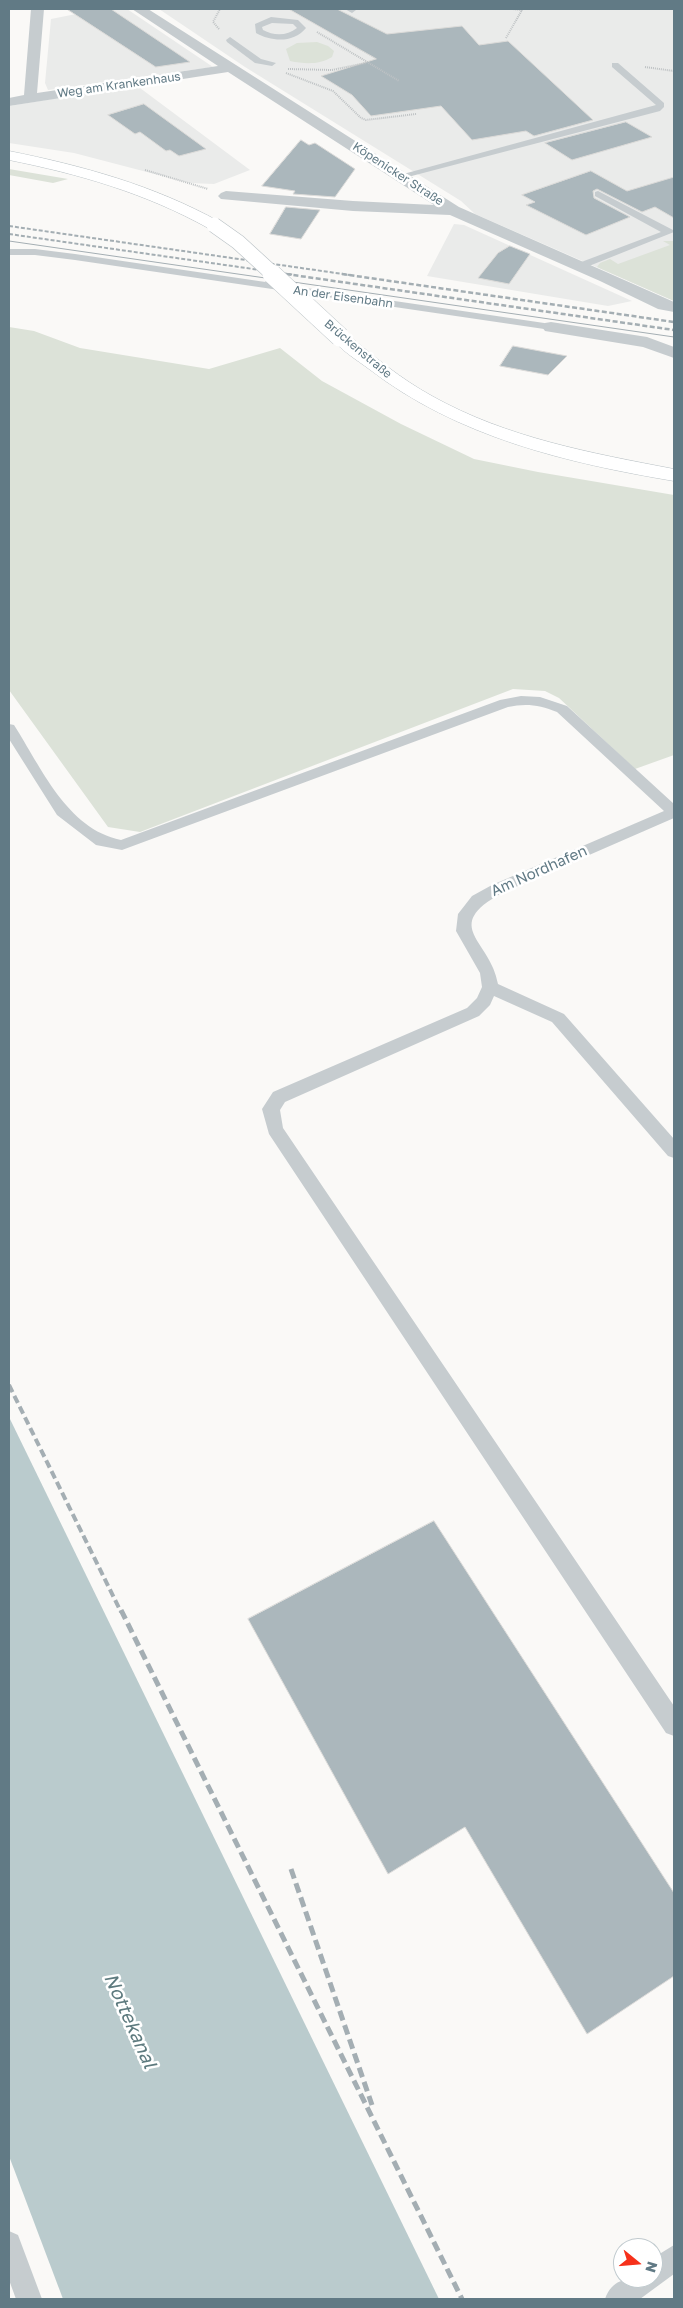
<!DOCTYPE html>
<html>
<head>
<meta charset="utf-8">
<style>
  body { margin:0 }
  #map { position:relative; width:683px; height:2308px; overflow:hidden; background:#faf9f7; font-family:"Golos Text",sans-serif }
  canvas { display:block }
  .frame { position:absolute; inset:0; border:10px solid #617a85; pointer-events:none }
  .north { position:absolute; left:613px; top:2238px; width:50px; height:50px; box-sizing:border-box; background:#fff; border:1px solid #c0cace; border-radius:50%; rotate:107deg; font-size:14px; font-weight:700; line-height:20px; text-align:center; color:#617a85 }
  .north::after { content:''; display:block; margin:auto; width:18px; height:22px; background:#f6311b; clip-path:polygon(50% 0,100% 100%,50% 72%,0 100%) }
</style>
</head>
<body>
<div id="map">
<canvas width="683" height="2308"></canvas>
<div class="frame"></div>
<div class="north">N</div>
</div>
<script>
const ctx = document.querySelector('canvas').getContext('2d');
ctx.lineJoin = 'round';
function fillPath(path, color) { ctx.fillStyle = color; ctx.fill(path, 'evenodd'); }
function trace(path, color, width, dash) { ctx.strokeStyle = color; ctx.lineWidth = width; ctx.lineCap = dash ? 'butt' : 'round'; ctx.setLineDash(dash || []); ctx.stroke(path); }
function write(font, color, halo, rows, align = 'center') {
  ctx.font = font + ' "Golos Text",sans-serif'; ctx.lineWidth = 5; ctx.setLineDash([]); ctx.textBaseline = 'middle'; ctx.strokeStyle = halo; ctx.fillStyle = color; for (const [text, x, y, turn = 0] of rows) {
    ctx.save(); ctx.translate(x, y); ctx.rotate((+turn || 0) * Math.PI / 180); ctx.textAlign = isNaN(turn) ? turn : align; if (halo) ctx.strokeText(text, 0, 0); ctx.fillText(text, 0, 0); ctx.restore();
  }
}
fillPath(new Path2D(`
  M101,9H127L213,67L48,90L45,83L51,19Z
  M159,9H674V301L475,214L461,201L245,67Z
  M136,85L250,170L214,184L189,183L74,153L9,143V106Z
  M454,224L464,225L632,301L608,306L427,276Z`), '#eaebea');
fillPath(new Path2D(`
  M317,42L328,46L334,51L332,57C319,65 305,64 290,61L286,49L297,43Z
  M9,169L68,179L53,183L9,175Z
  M663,241H674V301L597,267L600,263L610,259L618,264L670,245Z
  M9,327L34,331L80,348L209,369L280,348L322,381L401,424L474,459L538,472L674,495V755L635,769L559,698L545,691L513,689L140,832L108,827L9,690Z`), '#dce2d8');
fillPath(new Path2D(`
  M9,1417L439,2299H63L9,2156Z`), '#bacbcd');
const building = new Path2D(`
  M67,9H111L190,62L156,67Z
  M289,9H337L387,34L462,26L479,45L508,41L593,120L534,136L526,131L472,140L441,106L371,116L352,95L321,76L376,59Z
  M144,104L206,149L179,156L170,150L166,151L140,132L135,134L108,115Z
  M626,122L652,137L572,160L545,143Z
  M301,140L309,145L315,143L355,169L335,197L293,194L295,191L262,186Z
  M591,171L627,191L674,177V218L655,207L642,212L597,189L593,191L594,198L630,217L586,235L526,205L535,202L522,195Z
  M286,207L320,210L301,239L270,234Z
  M510,246L530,254L509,284L478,278L498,253Z
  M513,346L567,356L548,375L500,366Z
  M434,1521L674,1893V1976L587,2034L465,1827L388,1874L248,1619Z`);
fillPath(building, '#abb7bc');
trace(building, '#dcdbd9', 1);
const secondary = new Path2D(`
  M9,151C83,166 153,185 220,222L222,225L220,228H208C145,193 79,174 9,160Z
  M340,332L346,333C373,356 401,379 432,396C507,438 591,453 674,469V481C567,463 457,437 369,369C357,360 340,350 331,337L334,333Z`);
trace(secondary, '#b8c0c4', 1);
trace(new Path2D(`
  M219,29L213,22L220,9
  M317,32L399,81
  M506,38L522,10L512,9
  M645,67L674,71
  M288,69L332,70L366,63
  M286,73L333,91L361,118L366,120L416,114
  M145,170L208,189`), '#bec2c4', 2, [1, 1]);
fillPath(new Path2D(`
  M345,9H355L356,10L352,13Z
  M271,17L298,20L306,28C294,43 272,42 256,33L255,24ZM272,23L293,24L297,28C287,36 274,36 263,30L262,27Z
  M230,37L261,59L276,63L272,66L255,63L227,42L226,40Z
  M612,63H618L664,103V107L660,111L404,178H398L396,176L656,105L612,67Z
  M598,191L673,230L674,232L584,268H576V264L661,232L595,196V192Z
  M9,249H35L75,254L551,324L556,327L551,330L75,260L35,255H9Z
  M521,696L540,697L567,706L674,804V818L502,893C440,927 491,940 498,984L564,1014L674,1139V1158L668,1156L552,1022L494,996L490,1005L479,1016L285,1102L280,1110L283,1128L674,1706V1736L666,1733L269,1134L262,1109L273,1092L467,1008L477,998L482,987L480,973L456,931L458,914L472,896L492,885L664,811L557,712C540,705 526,703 508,707L122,850L96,845L57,815L9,739V724L14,725C41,767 67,829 121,840L500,700Z
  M9,2231L18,2235L42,2299H16L9,2280Z
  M674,2245V2274L640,2299H605C613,2276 632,2278 653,2278V2258Z`), '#c6cccf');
fillPath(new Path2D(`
  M31,9H44L37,93L218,66L132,9H148L459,207L674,302V312L658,309L600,281L450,215L353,211L221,199L218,196L221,193L226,191L353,201L434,205L228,72L9,106V98L24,95Z
  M551,322L647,337L674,347V358L643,347L545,331L542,327L545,323Z`), '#c6cccf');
fillPath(secondary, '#fff');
trace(new Path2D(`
  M9,241L674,337`), '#a4aeb3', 1);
trace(new Path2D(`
  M9,226L350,275
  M9,234L295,275`), '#a4aeb3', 2, [4, 2]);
trace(new Path2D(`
  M286,274L674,330
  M342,274L674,322`), '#a4aeb3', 2.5, [5, 2.5]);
trace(new Path2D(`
  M9,1385L121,1612`), '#a4aeb3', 4, [8, 4]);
trace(new Path2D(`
  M121,1610L462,2299
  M291,1869L372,2105`), '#a4aeb3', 5, [10, 5]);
const secondaryBridgeFar1 = new Path2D(`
  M214,225L238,242L274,275`);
const secondaryBridge = new Path2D(`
  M272,274L340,337`);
trace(secondaryBridgeFar1, '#b8c0c4', 16, []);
trace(secondaryBridge, '#b8c0c4', 20, []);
trace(secondaryBridgeFar1, '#fff', 15);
trace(secondaryBridge, '#fff', 19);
write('12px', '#617a85', '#fff', [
  ["Weg am Krankenhaus",119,85,-8],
  ["Köpenicker Straße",398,174,33],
  ["An der Eisenbahn",343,297,8],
  ["Brückenstraße",358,349,40]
]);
write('15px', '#617a85', '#fff', [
  ["Am Nordhafen",539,871,-24]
]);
write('italic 19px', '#5d7a7e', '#fff', [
  ["Nottekanal",130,2021,66]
]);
</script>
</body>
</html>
